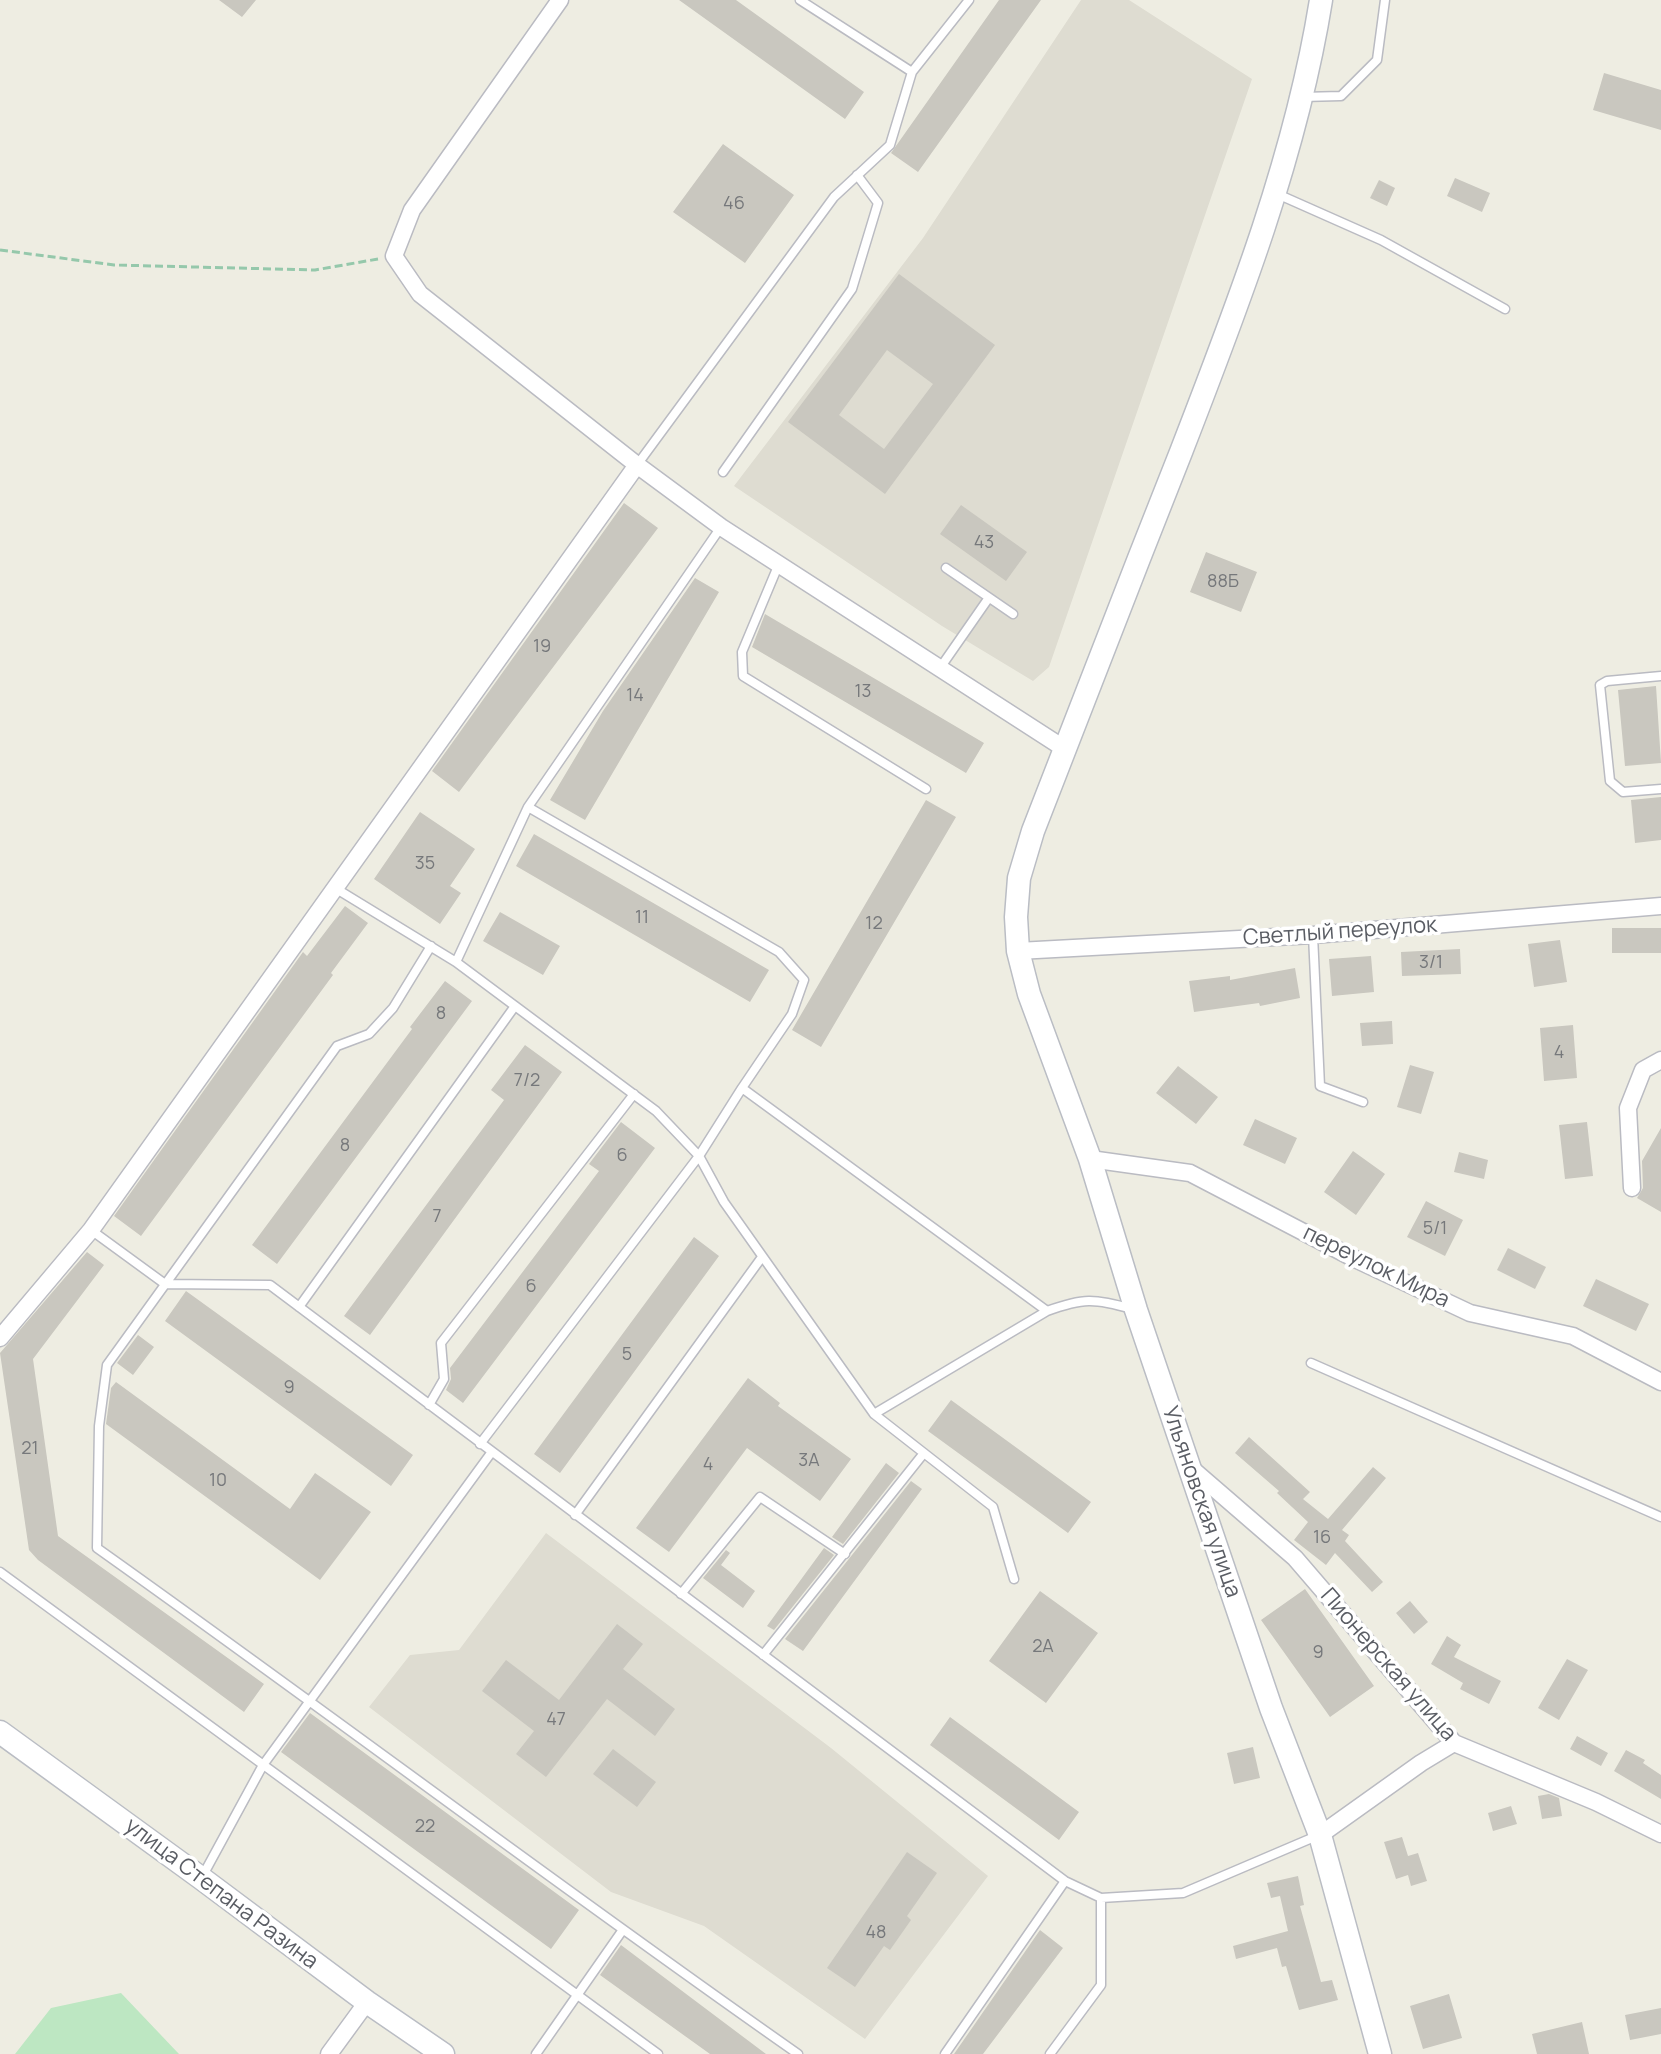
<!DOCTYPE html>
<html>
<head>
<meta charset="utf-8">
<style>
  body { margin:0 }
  canvas { display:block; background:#eeede2 }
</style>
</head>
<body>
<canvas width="1661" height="2054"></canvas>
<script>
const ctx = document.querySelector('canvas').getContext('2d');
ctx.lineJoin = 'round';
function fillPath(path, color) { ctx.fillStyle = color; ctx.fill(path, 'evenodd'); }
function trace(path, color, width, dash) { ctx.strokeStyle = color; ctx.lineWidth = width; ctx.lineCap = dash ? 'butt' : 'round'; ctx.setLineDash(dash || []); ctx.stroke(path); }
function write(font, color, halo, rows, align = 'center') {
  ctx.font = font + ' Manrope,sans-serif'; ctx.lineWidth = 7; ctx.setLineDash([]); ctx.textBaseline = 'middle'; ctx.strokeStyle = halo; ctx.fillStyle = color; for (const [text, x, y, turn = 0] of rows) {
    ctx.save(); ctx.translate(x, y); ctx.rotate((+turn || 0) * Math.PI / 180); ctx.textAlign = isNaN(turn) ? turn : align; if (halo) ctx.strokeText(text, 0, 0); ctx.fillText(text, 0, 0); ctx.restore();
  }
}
fillPath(new Path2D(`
  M1081,0H1129L1252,79L1049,667L1033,681L942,626L734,486L923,238Z
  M546,1533L831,1748L988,1876L865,2039L704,1926L611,1892L369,1707L410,1655L459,1650Z`), '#dedcd1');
fillPath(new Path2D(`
  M121,1993L179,2054H15L51,2008Z`), '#bde7c2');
fillPath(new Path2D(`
  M219,0H256L242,17Z
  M679,0H736L864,92L845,119Z
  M999,0H1041L918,172L891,153Z
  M1604,73L1661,90V130L1593,110Z
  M723,144L794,195L745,263L673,212Z
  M1455,178L1490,193L1482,212L1447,196Z
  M1379,180L1395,188L1387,206L1370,198Z
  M899,274L995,345L885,494L788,422ZM887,350L933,384L884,449L839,415Z
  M624,503L658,528L459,792L432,771Z
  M961,505L1027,552L1006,581L940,534Z
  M1206,552L1257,572L1241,612L1190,592Z
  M695,578L719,592L585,820L550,800L603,711Z
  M765,614L984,743L966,773L752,647Z
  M1656,686L1661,763L1625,766L1618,690Z
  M1661,797V840L1635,843L1631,800Z
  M926,800L956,817L821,1047L792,1030Z
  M420,812L475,849L450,886L461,893L440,924L374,879Z
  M534,834L769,970L750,1002L516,866Z
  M345,906L368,923L331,973L333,975L141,1236L114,1216L303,952L307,956Z
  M500,912L560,946L543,975L483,941Z
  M1612,928H1661V953H1612Z
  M1560,940L1567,982L1534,987L1528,944Z
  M1460,949L1461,974L1402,976L1401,952Z
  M1371,956L1374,992L1332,996L1329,959Z
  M1295,968L1300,998L1260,1006L1259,1003L1194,1012L1189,981L1230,976V980Z
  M445,981L472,1001L277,1264L252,1245L412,1029L410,1027Z
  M1392,1021L1393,1044L1362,1046L1360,1023Z
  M1573,1025L1577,1078L1544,1081L1540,1028Z
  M525,1045L562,1072L370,1335L344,1316L504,1100L491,1090Z
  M1410,1065L1434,1072L1421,1114L1397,1107Z
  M1178,1066L1218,1097L1196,1124L1156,1093Z
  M1255,1119L1297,1138L1285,1164L1243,1145Z
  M621,1122L655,1148L463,1403L446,1390L451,1379L450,1368L599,1171L589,1164Z
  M1587,1122L1593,1176L1565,1179L1559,1125Z
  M1661,1128V1212L1637,1198L1643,1188L1642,1161Z
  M1353,1151L1385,1174L1356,1215L1324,1192Z
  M1459,1152L1488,1160L1484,1179L1454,1172Z
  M1426,1201L1463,1220L1445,1256L1407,1237Z
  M694,1237L719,1256L560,1473L534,1454Z
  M1508,1248L1546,1267L1535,1289L1497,1270Z
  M87,1252L104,1265L33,1359L58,1536L264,1684L244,1712L38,1560L29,1550L0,1353Z
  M1596,1279L1649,1304L1636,1331L1583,1306Z
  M186,1291L413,1455L391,1486L165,1321Z
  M138,1335L154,1347L133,1375L117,1363Z
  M748,1378L780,1403L778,1406L851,1459L820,1501L747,1448L669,1552L636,1528Z
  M116,1382L290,1509L315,1473L371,1512L320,1580L106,1424L111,1388Z
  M951,1400L1091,1502L1068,1533L928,1431Z
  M1249,1437L1310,1492L1303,1499L1328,1519L1373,1467L1386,1478L1342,1530L1349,1535L1345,1541L1383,1582L1372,1592L1335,1553L1326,1565L1294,1540L1308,1522L1277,1493L1279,1491L1235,1453Z
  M886,1463L899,1473L843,1544L832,1537Z
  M911,1481L922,1489L803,1651L785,1639Z
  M824,1548L834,1555L774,1630L767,1626Z
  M726,1550L730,1553L721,1565L755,1591L743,1608L703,1578Z
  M1305,1589L1374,1686L1330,1717L1261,1620Z
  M1040,1591L1098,1633L1046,1703L989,1661Z
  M1410,1601L1428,1622L1414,1634L1396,1613Z
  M617,1624L643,1644L623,1669L675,1709L655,1736L607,1699L546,1777L516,1754L534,1731L482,1691L506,1660L559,1700Z
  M1447,1636L1461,1645L1454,1657L1501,1681L1489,1704L1460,1689L1463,1683L1431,1664Z
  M1567,1659L1588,1670L1559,1720L1538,1708Z
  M310,1713L579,1910L551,1949L281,1752Z
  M950,1717L1079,1812L1059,1840L930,1745Z
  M1577,1736L1608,1753L1601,1766L1570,1749Z
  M1253,1747L1260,1778L1234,1784L1227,1753Z
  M613,1749L656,1782L637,1807L593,1774Z
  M1626,1750L1645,1760L1643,1763L1661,1775V1799L1614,1771Z
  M1549,1794L1559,1798L1562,1816L1542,1819L1538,1796Z
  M1511,1806L1517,1824L1493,1831L1488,1813Z
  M1402,1837L1408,1856L1418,1853L1427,1881L1411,1886L1408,1875L1396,1879L1384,1842Z
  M907,1852L937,1873L907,1916L911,1920L890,1950L884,1946L855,1987L827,1968Z
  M1298,1876L1304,1905L1300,1906L1321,1982L1332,1980L1338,2000L1299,2010L1286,1966L1282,1967L1277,1948L1236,1959L1233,1946L1288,1931L1280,1896L1271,1898L1267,1883Z
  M1040,1930L1063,1948L983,2054H954Z
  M621,1945L766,2054H710L600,1975Z
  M1449,1994L1462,2038L1423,2049L1410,2006Z
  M1661,2008V2034L1630,2040L1625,2015Z
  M1582,2022L1589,2054H1537L1532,2034Z`), '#c9c7bf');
const lane = new Path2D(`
  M800,0L912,72L969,0
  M1302,97L1341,96L1377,60L1385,0
  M1275,193L1381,240L1505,309
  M637,465L834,197L890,145L912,72
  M723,472L852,289L878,203L857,175
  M778,566L742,652L743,676L926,789
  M946,568L1013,614
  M940,668L988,599
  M1661,676L1607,681L1600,685L1610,781L1623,792L1661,789
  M528,807L779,952L804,980L792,1014L742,1088
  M335,888L456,962L656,1111L699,1156L724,1202L874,1414L1047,1311C1083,1298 1094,1298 1132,1309
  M1313,935L1320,1086L1363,1102
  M431,946L393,1008L369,1034L337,1046L107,1365L99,1426L97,1548C332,1715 562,1889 798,2054
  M456,962L528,807L721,527
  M91,1230L165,1284L270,1285L1065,1881L1101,1898L1183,1893L1319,1835
  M299,1307L515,1006
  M1311,1363L1661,1517
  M429,1405L444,1379L441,1343L634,1094
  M874,1414L993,1507L1014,1579
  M480,1444L699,1156L742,1088L1047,1311
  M575,1515L762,1257
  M0,1572L658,2054
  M681,1594L760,1497L845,1554
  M763,1655L924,1453
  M202,1877L263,1765L491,1453
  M536,2054L622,1931
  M945,2054L1065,1881
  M1050,2054L1101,1985V1898`);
const street = new Path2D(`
  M560,0L412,210L394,256L420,294L637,465L721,527L1065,749
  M1018,951L1313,935L1661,906
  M1090,1159L1190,1173L1355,1259L1470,1313L1573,1336L1661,1382
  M1632,1188L1628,1108L1643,1070L1661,1060
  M0,1338L91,1230L637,465
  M1192,1469L1295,1558L1454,1743L1596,1802L1661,1834
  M1320,1835L1421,1763L1454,1743
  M329,2054L367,2002`);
const secondary = new Path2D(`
  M1321,0C1296,156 1238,305 1181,452C1131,578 1082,704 1033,831L1019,878L1016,917L1018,951L1029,994L1090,1159L1136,1310L1271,1708L1320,1835L1380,2054
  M0,1732L201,1878L367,2002L443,2054`);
trace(lane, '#babbc2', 11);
trace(street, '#babbc2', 19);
trace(secondary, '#babdc4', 25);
trace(new Path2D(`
  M0,250L114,265L315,270L378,259`), '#95c8ab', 3, [8, 4]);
trace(lane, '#fff', 8);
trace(street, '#fff', 16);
trace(secondary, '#fff', 22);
write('18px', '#76787b', null, [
  ["46",734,204],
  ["43",984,543],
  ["88Б",1223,582],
  ["19",542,647],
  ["13",863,692],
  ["14",635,696],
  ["35",425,864],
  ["11",642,918],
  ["12",874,924],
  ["3/1",1431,963],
  ["8",441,1014],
  ["4",1559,1053],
  ["7/2",527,1081],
  ["8",345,1146],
  ["6",622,1156],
  ["7",437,1217],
  ["5/1",1435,1229],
  ["6",531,1287],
  ["5",627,1355],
  ["9",289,1388],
  ["21",30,1449],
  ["3А",809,1461],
  ["4",708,1465],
  ["10",218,1481],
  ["16",1322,1538],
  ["2А",1043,1647],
  ["9",1318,1653],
  ["47",556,1720],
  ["22",425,1827],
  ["48",876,1933]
]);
write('22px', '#5a5d64', '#fff', [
  ["Светлый переулок",1340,932,-4],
  ["переулок Мира",1376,1267,26],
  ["Ульяновская улица",1201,1502,71],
  ["Пионерская улица",1388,1665,49],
  ["улица Степана Разина",221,1894,37]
]);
</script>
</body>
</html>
